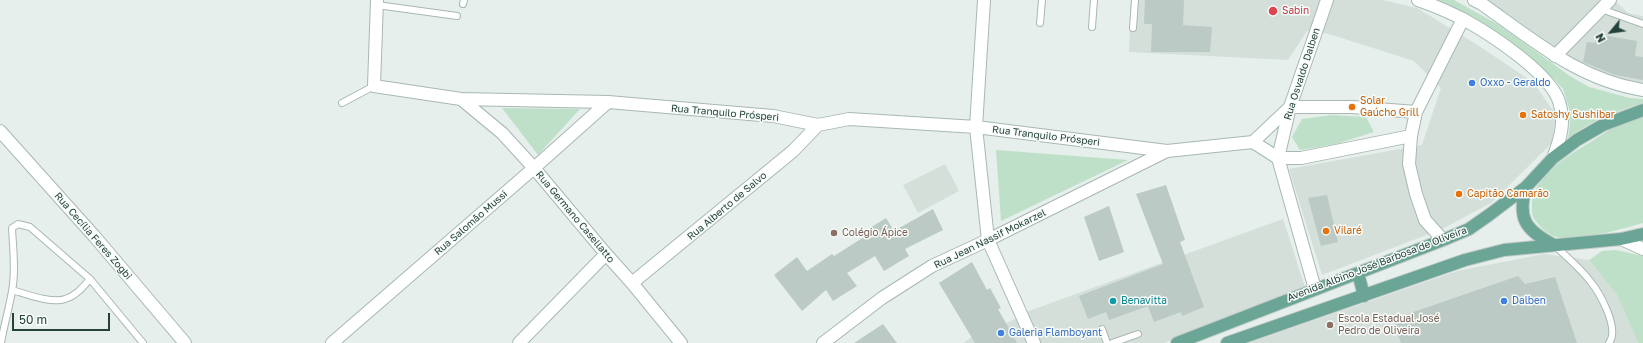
<!DOCTYPE html>
<html>
<head>
<meta charset="utf-8">
<style>
  body { margin:0 }
  #map { position:relative; width:1643px; height:343px; overflow:hidden; background:#e6efeb; font-family:"Golos Text",sans-serif }
  canvas { display:block }
  .north { position:absolute; left:1591px; top:12px; width:40px; height:40px; -webkit-text-stroke:3px #f7fbf9; paint-order:stroke; rotate:241deg; font-size:11px; font-weight:700; line-height:16px; text-align:center; color:#24423a }
  .north::after { content:''; display:block; margin:auto; width:14px; height:18px; background:#24423a; clip-path:polygon(50% 0,100% 100%,50% 72%,0 100%) }
  .scale { position:absolute; left:12px; top:313px; width:98px; height:18px; box-sizing:border-box; border:2px solid #24423a; border-top:0; padding-left:5px; font-size:12px; line-height:14px; white-space:nowrap; color:#24423a; -webkit-text-stroke:3px #f7fbf9; paint-order:stroke }
</style>
</head>
<body>
<div id="map">
<canvas width="1643" height="343"></canvas>
<div class="north">N</div>
<div class="scale">50 m</div>
</div>
<script>
const ctx = document.querySelector('canvas').getContext('2d');
ctx.lineJoin = 'round';
function fillPath(path, color) { ctx.fillStyle = color; ctx.fill(path, 'evenodd'); }
function trace(path, color, width, dash) { ctx.strokeStyle = color; ctx.lineWidth = width; ctx.lineCap = dash ? 'butt' : 'round'; ctx.setLineDash(dash || []); ctx.stroke(path); }
function write(font, color, halo, rows, align = 'center') {
  ctx.font = font + ' "Golos Text",sans-serif'; ctx.lineWidth = 3; ctx.setLineDash([]); ctx.textBaseline = 'middle'; ctx.strokeStyle = halo; ctx.fillStyle = color; for (const [text, x, y, turn = 0] of rows) {
    ctx.save(); ctx.translate(x, y); ctx.rotate((+turn || 0) * Math.PI / 180); ctx.textAlign = isNaN(turn) ? turn : align; if (halo) ctx.strokeText(text, 0, 0); ctx.fillText(text, 0, 0); ctx.restore();
  }
}
fillPath(new Path2D(`
  M1131,0H1382L1417,8L1476,44L1533,82L1556,115L1552,143L1491,203L1442,229L1322,275L1289,169L1422,145L1441,88L1414,61L1329,34L1307,31L1288,60L1129,52Z
  M1484,0H1614L1628,13L1643,16V88L1550,53Z
  M945,164L959,191L918,213L903,185Z
  M1283,219L1305,287L1164,343H1039L1026,312Z
  M1544,254L1589,260L1617,295L1638,343H1249L1457,271Z
  M1016,319L1027,343H963L972,337Z`), '#d4dfda');
fillPath(new Path2D(`
  M1436,0H1454L1499,25L1570,76L1589,87L1630,98L1643,99V103C1616,111 1591,121 1568,138L1570,124L1569,108L1563,89L1554,79L1495,31L1459,10Z
  M502,108L580,109L538,155Z
  M1332,115L1366,117L1374,132L1336,144L1300,150L1292,137L1302,119Z
  M1643,116V223C1622,229 1577,242 1556,237C1547,234 1540,227 1535,220C1532,216 1532,213 1532,209C1529,178 1570,154 1594,140C1608,130 1626,119 1643,116Z
  M996,150L1128,160L1001,221Z
  M1616,250L1643,256V343H1638L1617,295L1589,260L1602,251Z`), '#bfe0c8');
fillPath(new Path2D(`
  M1145,0H1184L1183,25L1212,27L1210,52H1151L1152,24H1144Z
  M1597,34L1637,41L1635,56L1643,57V80L1615,75L1583,62L1587,42L1595,43Z
  M1166,185L1185,240L1180,242L1204,307L1182,316L1181,312L1154,322L1148,306L1109,320L1106,312L1088,319L1079,296L1163,264L1136,194Z
  M1327,195L1338,242L1321,246L1308,198Z
  M1109,206L1124,252L1099,261L1084,217Z
  M933,209L943,230L905,249L909,256L884,271L875,256L847,273L857,286L833,301L826,290L802,311L774,275L797,257L807,271L832,254L834,256L864,237L862,233L886,218L894,231Z
  M972,262L987,290L990,288L1001,308L998,309L1017,343H975L939,283Z
  M1518,276L1525,284L1555,277L1577,343H1401L1393,319Z
  M883,324L897,343H854Z`), '#bbcac4');
const lane = new Path2D(`
  M463,4L464,0
  M377,5L457,16
  M1601,9L1643,24
  M1040,23L1042,0
  M1092,27L1094,0
  M1133,28L1135,0
  M342,103L374,86
  M1555,246C1567,257 1580,268 1590,281C1600,293 1620,329 1609,343
  M12,290C26,294 52,304 65,299C76,296 83,287 90,279
  M1102,329L1107,343
  M1,343C4,325 9,309 12,291C16,271 13,248 12,228L18,224L30,227L90,279L143,343
  M1112,343L1138,334`);
const street = new Path2D(`
  M377,0L374,86L461,99L608,102L773,116L818,125L849,119L976,127L1167,151L1253,142L1290,107H1352L1416,112
  M984,0L976,127L988,240L1034,343
  M1555,56L1610,0
  M461,99L502,133L534,168L606,254L632,283L681,343
  M0,131L95,237L185,343
  M1253,142L1278,158H1301L1411,136
  M1621,239L1643,249
  M1443,240L1425,220L1416,194L1409,164L1411,136L1416,112L1463,19
  M632,283L793,151L818,125
  M1315,289L1278,158L1290,107L1327,0
  M332,343L534,168L608,102
  M519,343L606,254
  M823,343L882,298L932,266L988,240L1167,151`);
const secondary = new Path2D(`
  M1418,0C1433,5 1449,12 1463,19C1490,34 1554,75 1560,105C1565,124 1560,140 1553,158
  M1474,0L1482,4C1533,40 1579,80 1643,90`);
const primary = new Path2D(`
  M1526,187C1517,218 1525,230 1554,245
  M1358,273L1364,296
  M1177,343L1443,240L1469,229L1489,215L1526,187L1553,158L1577,140L1603,125L1643,110
  M1227,343L1465,260L1504,250L1621,239L1643,234`);
trace(lane, '#a8b8b2', 8);
trace(street, '#a8b8b2', 14);
trace(secondary, '#a4bbb3', 14);
trace(primary, '#c2cac8', 14);
trace(lane, '#fff', 6);
trace(street, '#fff', 12);
trace(secondary, '#fff', 12);
trace(primary, '#6aa596', 12);
for (const [x, y, r, color] of [
  [1273,11,5,"#e0444e"],
  [1472,83,4,"#3f7fe0"],
  [1352,107,4,"#e8710a"],
  [1523,115,4,"#e8710a"],
  [1459,194,4,"#e8710a"],
  [1326,231,4,"#e8710a"],
  [834,233,4,"#8d6e63"],
  [1113,301,4,"#0f9aa8"],
  [1504,301,4,"#3f7fe0"],
  [1330,325,4,"#8d6e63"],
  [1001,333,4,"#3f7fe0"]
]) { const dot = new Path2D(); dot.arc(x, y, r, 0, 2 * Math.PI); ctx.fillStyle = color; ctx.fill(dot); trace(dot, '#f7fbf9', 1.5); }
write('10px', '#be3a42', '#f7fbf9', [
  ["Sabin",1282,11]
], 'left');
write('10px', '#24423a', '#f7fbf9', [
  ["Rua Osvaldo Dalben",1302,74,-72],
  ["Rua Tranquilo Prósperi",725,113,5],
  ["Rua Tranquilo Prósperi",1046,136,7],
  ["Rua Alberto de Salvo",727,206,-40],
  ["Rua Germano Casellatto",575,217,50],
  ["Rua Salomão Mussi",471,223,-41],
  ["Rua Cecília Feres Zogbi",93,236,49],
  ["Rua Jean Nassif Mokarzel",990,239,-26],
  ["Avenida Albino José Barbosa de Oliveira",1377,264,-21]
]);
write('10px', '#366cbe', '#f7fbf9', [
  ["Oxxo - Geraldo",1480,83],
  ["Dalben",1512,301],
  ["Galeria Flamboyant",1009,333]
], 'left');
write('10px', '#c56008', '#f7fbf9', [
  ["Solar",1360,101],
  ["Gaúcho Grill",1360,113],
  ["Satoshy Sushibar",1531,115],
  ["Capitão Camarão",1467,194],
  ["Vilaré",1334,231]
], 'left');
write('10px', '#785e54', '#f7fbf9', [
  ["Colégio Ápice",842,233],
  ["Escola Estadual José",1338,319],
  ["Pedro de Oliveira",1338,331]
], 'left');
write('10px', '#0d838f', '#f7fbf9', [
  ["Benavitta",1121,301]
], 'left');
</script>
</body>
</html>
